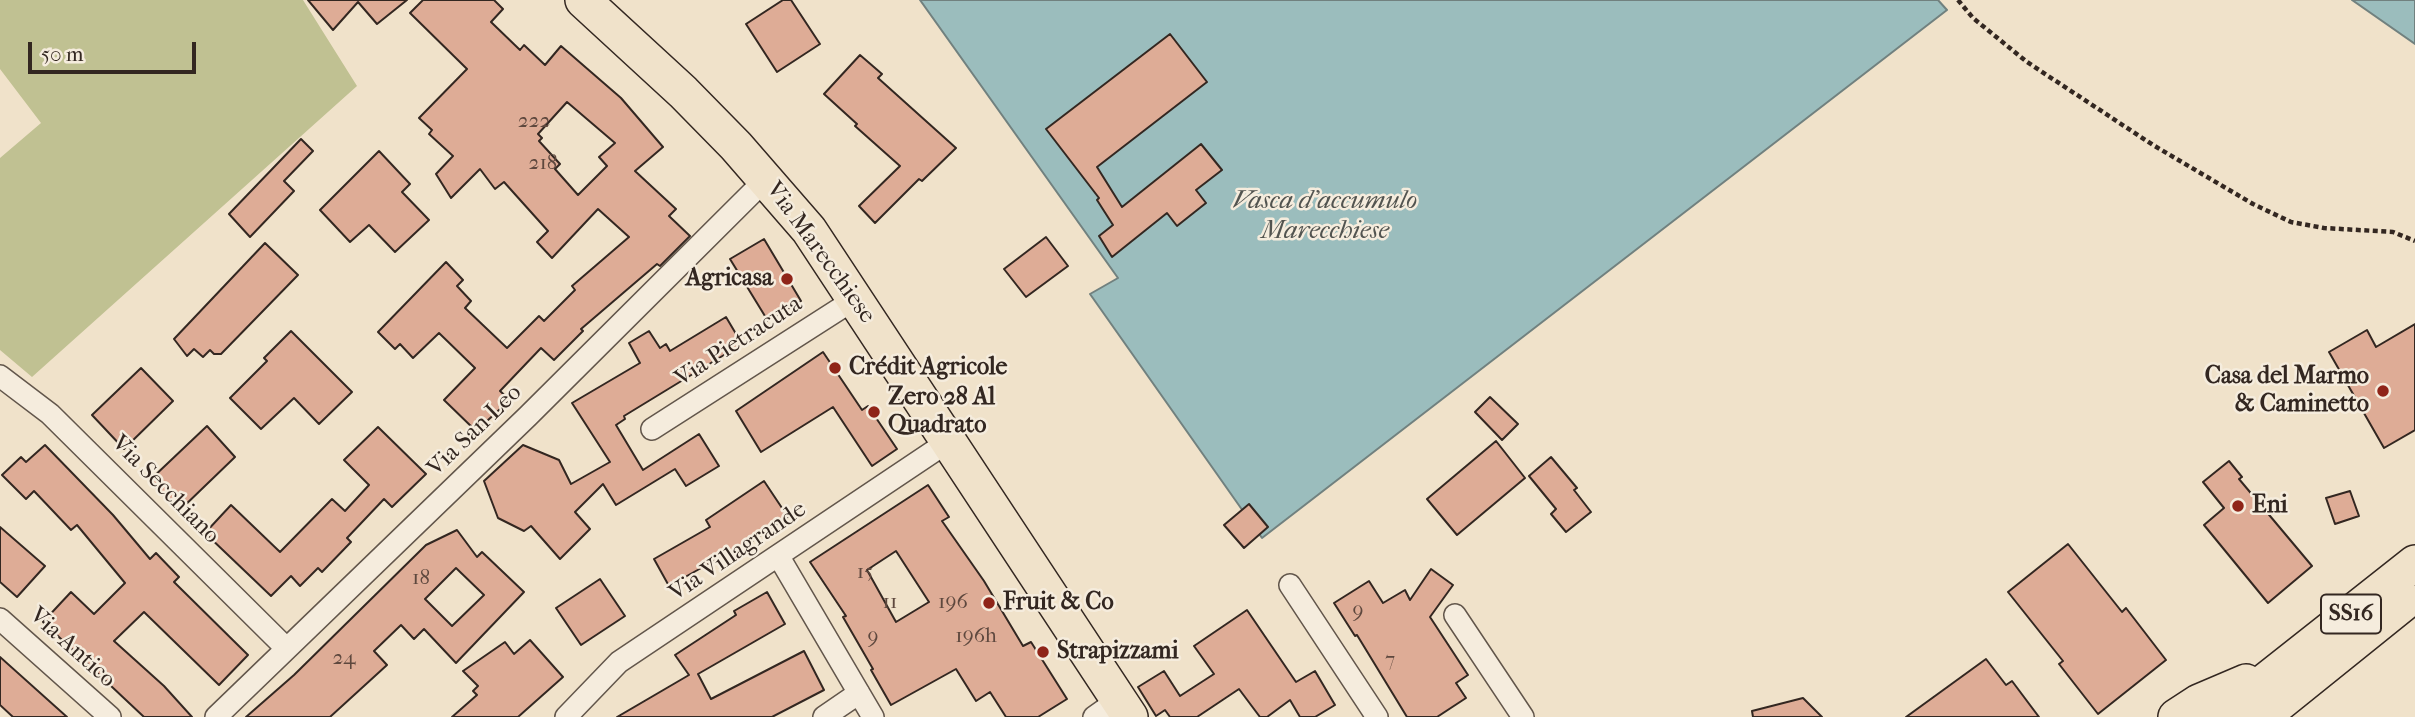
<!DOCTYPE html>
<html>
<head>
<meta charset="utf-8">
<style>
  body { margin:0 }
  #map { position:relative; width:2415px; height:717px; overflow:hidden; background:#f0e2ca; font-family:"IM FELL French Canon",serif }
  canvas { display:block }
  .scale { position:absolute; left:28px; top:42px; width:168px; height:32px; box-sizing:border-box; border:4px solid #332721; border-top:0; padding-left:9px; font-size:21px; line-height:24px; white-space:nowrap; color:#332721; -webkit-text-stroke:5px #f5ecdd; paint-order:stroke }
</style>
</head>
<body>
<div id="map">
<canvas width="2415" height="717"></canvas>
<div class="scale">50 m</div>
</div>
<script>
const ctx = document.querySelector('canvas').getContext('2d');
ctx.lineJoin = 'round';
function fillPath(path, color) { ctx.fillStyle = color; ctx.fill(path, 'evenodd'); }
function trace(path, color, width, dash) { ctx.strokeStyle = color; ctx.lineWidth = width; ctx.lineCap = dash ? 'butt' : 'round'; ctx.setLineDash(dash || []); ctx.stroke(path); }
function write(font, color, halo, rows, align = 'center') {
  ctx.font = font + ' "IM FELL French Canon",serif'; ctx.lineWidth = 5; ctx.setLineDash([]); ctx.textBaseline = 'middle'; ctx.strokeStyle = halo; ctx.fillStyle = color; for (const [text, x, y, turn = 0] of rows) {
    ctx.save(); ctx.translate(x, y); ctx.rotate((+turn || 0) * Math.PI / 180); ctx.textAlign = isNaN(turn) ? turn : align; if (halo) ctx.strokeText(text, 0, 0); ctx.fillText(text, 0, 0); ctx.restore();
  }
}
fillPath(new Path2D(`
  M0,0H303L357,86L32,377L0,350V158L41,123L0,69Z`), '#c0c192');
const water = new Path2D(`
  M920,0H1938L1947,10L1262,538L1090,294L1118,278Z
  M2352,0H2415V44Z`);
fillPath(water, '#9bbdbd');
trace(water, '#71817f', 2);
const building = new Path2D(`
  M308,0H407L377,24L358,2L333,30Z
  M423,0H494L503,9L491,22L520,50L524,45L545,65L561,46L621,98L663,147L635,171L676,209L669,216L690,236L660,266L657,264L581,329L583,331L554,360L541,348L500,391L510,400L476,431L444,400L475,368L439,333L413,358L400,344L395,349L378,332L446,262L463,280L457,286L471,301L465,308L507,348L539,316L544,321L575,290L572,286L629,237L598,209L552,258L537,242L548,231L504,182L495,189L480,169L451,198L436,174L453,156L429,134L432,130L419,118L467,69L410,13ZM567,102L615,143L599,157L607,166L578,195L555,169L560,164L539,141L542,138L538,134Z
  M783,0H791L820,44L777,72L746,24Z
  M1170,34L1207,82L1097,167L1122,207L1201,144L1222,170L1196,190L1206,203L1177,226L1167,213L1112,257L1099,236L1113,225L1097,200L1099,198L1046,129Z
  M860,55L882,74L878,78L956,148L922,181L919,179L875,223L859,206L900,166L855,126L857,124L824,94Z
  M301,139L313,151L284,181L294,191L250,237L229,214Z
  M379,151L410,184L402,192L429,220L395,252L369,225L350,242L320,210Z
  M1046,237L1068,266L1026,297L1004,269Z
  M764,239L801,301L768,321L730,259Z
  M265,243L298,275L221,354H214L210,350L203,357L194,349L187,356L174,339Z
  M726,317L742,344L624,416L625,419L616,425L643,470L699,434L719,466L686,486L675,469L616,505L603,484L575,512L590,529L560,559L531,526L524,531L498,518L484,481L523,445L559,460L571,484L610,462L572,403L640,363L629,343L649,331L660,348L666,344L670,351Z
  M2415,324V430L2384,448L2329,352L2367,330L2376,347Z
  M291,331L352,392L319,424L294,398L261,429L230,398L267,361L264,358Z
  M823,352L862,410L868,406L897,449L872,466L833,407L761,452L736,411Z
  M141,368L173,401L124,449L92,415Z
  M1490,397L1518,424L1502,440L1475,412Z
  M207,426L235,457L179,511L149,481Z
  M378,427L426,474L392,507L384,499L347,538L351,542L322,572L318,568L300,586L291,576L271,596L205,533L231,505L280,552L332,499L345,511L369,485L344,460Z
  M1496,441L1525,478L1457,535L1427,499Z
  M45,445L113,515L150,559L156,553L179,577L174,582L248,655L219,685L144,612L114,641L164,686L192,717H144L43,622L71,592L94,614L125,583L77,525L71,530L34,491L26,499L2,475L21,457L26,462Z
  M1551,457L1577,488L1574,490L1591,512L1566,532L1551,514L1556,509L1529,476Z
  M2229,461L2242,477L2239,479L2312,566L2268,603L2204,525L2224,508L2203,482Z
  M764,481L788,517L730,556L728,553L669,586L654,559L710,527L706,520Z
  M928,485L949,517L942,521L984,581L1023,646L1031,642L1067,699L1038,717H1006L990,692L976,701L956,669L891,705L871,670L873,669L843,617L846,616L810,562ZM896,551L929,602L896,622L867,570Z
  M2350,491L2359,516L2335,524L2326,498Z
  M1249,504L1268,527L1244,548L1224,525Z
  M0,527L45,566L17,597L0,582Z
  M457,530L477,557L482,552L524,592L456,663L424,629L414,639L401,625L374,651L387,665L330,717H246L294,675L426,545ZM456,568L484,595L452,626L425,599Z
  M2068,544L2122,612L2126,608L2166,660L2098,714L2059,664L2063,661L2008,592Z
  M1431,569L1453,585L1430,617L1468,675L1456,683L1466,698L1437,717H1407L1357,635L1355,636L1334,603L1369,581L1383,603L1405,590L1410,600Z
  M600,579L625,616L581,645L556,608Z
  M767,592L785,624L698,674L711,699L804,651L824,690L772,717H617L689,675L675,655L736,615L734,611Z
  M1247,610L1296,682L1315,671L1335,705L1315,717H1300L1290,700L1267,717H1260L1239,689L1197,717H1170L1165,710L1156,716L1138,687L1164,671L1180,696L1214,674L1194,646Z
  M530,640L563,677L518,717H452L477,695L473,691L478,686L463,671L505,642L514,654Z
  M0,657L67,717H13L0,705Z
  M1986,659L2006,685L2012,681L2039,717H1906Z
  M1803,698L1822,717H1753L1752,711Z`);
fillPath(building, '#deac96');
trace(building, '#332721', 2);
const minor = new Path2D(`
  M0,376L50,414L286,648
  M652,429L855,299
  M779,557L873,717
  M1290,585L1377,717
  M1455,615L1523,717
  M0,619L110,717
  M216,717L528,416L767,178
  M566,717L619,662L949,441
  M824,717L859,693
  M1094,717L1118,700`);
const primary = new Path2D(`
  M583,0L683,92L736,146L809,230L1130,717
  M2176,717L2199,702L2246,682
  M2220,717L2415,563
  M2262,717L2406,601`);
trace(minor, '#62564b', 24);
trace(primary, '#332721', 38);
trace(new Path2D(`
  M1958,0L1973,18L2027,62L2153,145L2253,204L2291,222L2324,228L2393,232L2415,241`), '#332721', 4.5, [5, 3.5]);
trace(minor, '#f5ecdd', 21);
trace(primary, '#f0e2ca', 35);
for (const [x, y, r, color] of [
  [787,279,7,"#8f2418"],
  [835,368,7,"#8f2418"],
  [2383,391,7,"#8f2418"],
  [874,412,7,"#8f2418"],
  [2238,506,7,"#8f2418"],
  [989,603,7,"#8f2418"],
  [1043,652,7,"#8f2418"]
]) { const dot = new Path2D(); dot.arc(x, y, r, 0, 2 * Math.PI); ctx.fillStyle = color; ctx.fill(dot); trace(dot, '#f5ecdd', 2.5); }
write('21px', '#5e483e', null, [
  ["222",534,122],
  ["218",543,164],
  ["15",865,573],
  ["18",421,579],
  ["11",890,603],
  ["196",953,603],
  ["9",1358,612],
  ["196h",976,637],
  ["9",873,638],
  ["24",344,659],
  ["7",1390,661]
]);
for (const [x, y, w] of [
  [2351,614,60]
]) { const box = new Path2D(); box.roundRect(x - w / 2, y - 19.5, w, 39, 5); ctx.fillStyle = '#f5ecdd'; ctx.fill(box); trace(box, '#332721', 2); }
write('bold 23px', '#332721', null, [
  ["SS16",2351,614]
]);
write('24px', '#332721', '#f5ecdd', [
  ["Via Marecchiese",820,253,54],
  ["Via Pietracuta",739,342,-33],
  ["Via San Leo",475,431,-44],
  ["Via Secchiano",165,490,45],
  ["Via Villagrande",738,552,-34],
  ["Via Antico",72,648,42]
]);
write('bold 24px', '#332721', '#f5ecdd', [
  ["Agricasa",773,279,"right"],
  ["Crédit Agricole",849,368],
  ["Casa del Marmo",2369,377,"right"],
  ["& Caminetto",2369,405,"right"],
  ["Zero 28 Al",888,398],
  ["Quadrato",888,426],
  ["Eni",2252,506],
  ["Fruit & Co",1003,603],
  ["Strapizzami",1057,652]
], 'left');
write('italic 26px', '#525450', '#f5ecdd', [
  ["Vasca d'accumulo",1325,202],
  ["Marecchiese",1325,232]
]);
</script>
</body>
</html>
